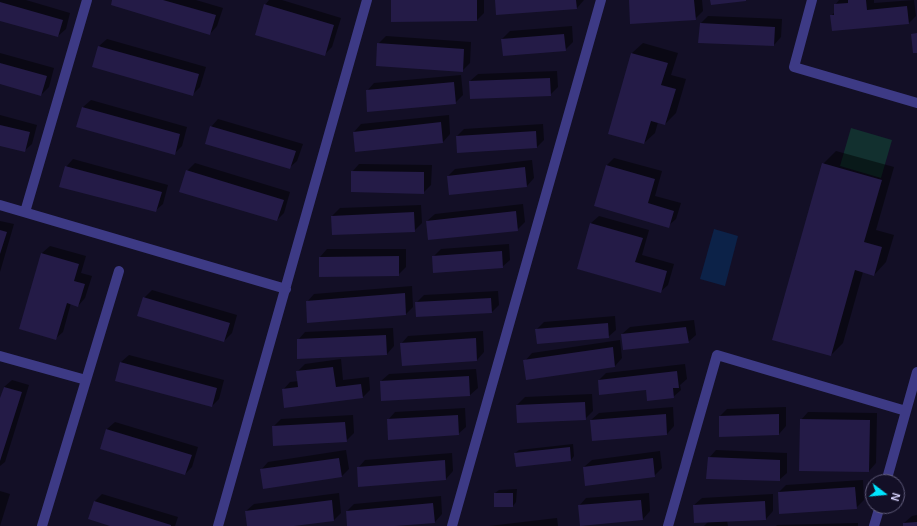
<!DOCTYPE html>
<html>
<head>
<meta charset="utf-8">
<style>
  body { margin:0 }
  #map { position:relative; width:917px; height:526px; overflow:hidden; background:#130f26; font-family:Arial,sans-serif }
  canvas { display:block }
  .north { position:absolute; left:865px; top:474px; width:40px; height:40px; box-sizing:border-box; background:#130f26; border:1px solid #625e7d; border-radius:50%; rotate:106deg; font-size:11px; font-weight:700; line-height:16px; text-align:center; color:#d9d4ff }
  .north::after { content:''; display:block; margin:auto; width:14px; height:18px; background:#00e5ff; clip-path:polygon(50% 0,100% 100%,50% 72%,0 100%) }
</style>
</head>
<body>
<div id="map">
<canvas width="917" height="526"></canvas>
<div class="north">N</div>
</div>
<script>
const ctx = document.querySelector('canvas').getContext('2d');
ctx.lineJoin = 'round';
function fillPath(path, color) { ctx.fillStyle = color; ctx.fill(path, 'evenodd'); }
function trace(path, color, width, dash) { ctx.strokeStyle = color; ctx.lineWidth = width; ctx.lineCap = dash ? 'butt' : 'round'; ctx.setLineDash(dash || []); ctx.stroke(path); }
fillPath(new Path2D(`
  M851,128L892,140L881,178L840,166Z`), '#12302f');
fillPath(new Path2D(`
  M714,229L738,236L725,286L700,279Z`), '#0c2248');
fillPath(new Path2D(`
  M0,0H26L70,13L66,29L58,36L0,20Z
  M113,0H196L223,8L217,26L210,34Z
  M269,0H282L341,18L332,47L324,55L265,5Z
  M392,0H484V13L477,20Z
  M496,0H584L577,8Z
  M630,0H702L703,11L695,19Z
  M839,0H874V3L914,0L916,16L908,24L831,16L835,12V5Z
  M708,16L782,19L781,37L774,45L701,23Z
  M572,26L573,42L565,50L502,39L510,31Z
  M386,36L471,42L470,63L462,71L378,44Z
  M107,39L206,67L200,87L192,95L99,46Z
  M643,43L678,53L671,75L686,79L676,113L665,124L658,122L655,133L644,143L609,133L632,53Z
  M0,53L54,68L49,87L41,95L0,83Z
  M557,71L558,87L550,95L470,81L478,74Z
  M461,75L463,95L455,103L367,91L374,83Z
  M91,100L187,127L182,146L174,154L78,127L83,107Z
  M0,115L37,125L32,144L24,151L0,145Z
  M449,115L450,134L443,142L354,132L361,124Z
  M218,119L303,144L297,161L289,168L211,127Z
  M543,124L544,140L537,147L457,136L464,129Z
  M836,151L894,167L876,230L894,235L886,262L874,275L863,272L843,343L831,355L823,164Z
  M614,158L662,171L655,196L681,203L676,219L668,226L595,205L607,165Z
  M73,159L168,185L163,204L155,211L66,167Z
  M532,160L534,178L527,186L448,176L455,169Z
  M195,163L290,192L284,213L277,220L187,171Z
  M359,164L432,165L431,185L423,193L352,172Z
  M523,204L525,222L517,230L427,221L435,214Z
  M421,205L422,223L414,231L332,216L340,208Z
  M599,216L649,230L642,255L674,264L668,285L660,292L578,269L591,223Z
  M0,221L14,224L0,272Z
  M509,244L510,260L502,267L433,257L441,249Z
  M50,246L86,256L81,273L92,276L85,298L78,306L71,303L63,332L55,339L20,329L42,253Z
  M327,249H406V267L398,275L320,257Z
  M412,286L413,307L406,314L307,302L314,294Z
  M152,290L237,315L232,333L224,341L144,298Z
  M498,291L499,305L491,313L416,303L424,295Z
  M615,316L616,330L608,337L536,330L544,322Z
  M694,320L696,335L688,342L622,334L630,327Z
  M393,328L394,346L387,354L298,340L305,332Z
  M483,331L484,352L477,360L401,344L408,336Z
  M620,340L622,358L615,366L527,379L525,361L532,353Z
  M129,355L224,380L219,399L212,406L117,380L121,362Z
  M341,359L343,380L369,377L370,390L363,397L283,390L290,382L299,381L297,372L305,364Z
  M685,364L687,379L680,385L681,390L673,397L647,389L599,380L606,373Z
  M476,369L478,388L470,395L382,400L381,381L389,374Z
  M12,380L29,385L5,462L0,466V401L4,387Z
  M592,394L593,411L585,419L517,405L525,397Z
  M673,407L674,426L667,434L591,420L599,413Z
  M786,407V426L779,434L720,416L727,409Z
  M465,408L466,427L458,434L388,420L395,412Z
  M808,412L877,413L876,463L869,471L801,420Z
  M353,415L354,433L346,441L273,427L281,419Z
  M115,422L198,447L192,467L185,474L101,449L107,429Z
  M573,444L574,456L571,460L515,453L519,450Z
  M346,450L349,469L341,477L261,470L268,462Z
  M716,450L787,453V473L779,480L709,458Z
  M660,451L662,468L654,476L584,467L592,460Z
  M452,453L453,471L446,479L358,468L365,460Z
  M863,480L864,500L856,508L779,492L786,485Z
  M517,489L516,502L513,506L495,493L499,490Z
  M0,491L10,494L0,526Z
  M339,493L341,513L334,520L286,526H248L246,511L254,504Z
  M649,493L650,511L643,519L579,506L586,498Z
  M102,494L178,517L175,526H113L89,518L95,501Z
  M773,494V511L766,519L727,521L728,526H704L708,522L694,505L702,498Z
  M441,496L442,514L435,522L383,526H348L347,511L354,504Z
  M917,515V526H904V523L912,516Z
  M557,518L558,526H489Z
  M858,523V526H776L777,525Z`), '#0007');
fillPath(new Path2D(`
  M112,0H163L216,15L210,35L111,5Z
  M391,0H477V21L391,22Z
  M495,0H576L577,9L496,15Z
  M629,0H694L696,20L630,24Z
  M710,0H746V1L711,5Z
  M848,0H866L867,10L907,6L909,24L832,31L830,15H834V4L848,3Z
  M0,2L63,20L58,37L0,21Z
  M264,4L334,25L325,56L255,35Z
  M700,23L775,27L774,46L698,43Z
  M917,33V53H913L911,34Z
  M564,34L566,51L503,56L501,39Z
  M377,43L464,49L463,72L376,66Z
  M98,46L199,74L193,96L92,67Z
  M631,53L668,63L661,85L676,89L665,125L651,121L644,144L608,134Z
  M0,63L47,76L41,96L0,84Z
  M550,78L551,96L470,99L469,81Z
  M454,82L456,104L367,112L366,90Z
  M82,107L180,134L175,155L76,127Z
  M441,122L443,143L355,152L353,132Z
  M0,125L30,132L25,152L0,146Z
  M210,126L296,151L290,169L205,144Z
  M536,131L537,148L457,153L456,136Z
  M822,163L882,180L864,242L882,247L874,276L855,270L831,356L772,340Z
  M606,165L655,179L648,203L674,211L669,228L594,206Z
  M65,166L162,192L156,212L59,187Z
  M525,167L527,187L449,195L447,176Z
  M186,170L284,200L277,221L179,192Z
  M351,171L424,172V194L351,192Z
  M516,211L518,231L428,240L426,221Z
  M414,212L415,232L332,235L331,216Z
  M590,223L643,238L635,262L667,271L661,293L577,269Z
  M0,230L7,232L0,254Z
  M502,251L503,268L433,273L432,256Z
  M41,253L79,264L74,281L85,284L78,307L67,303L56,340L19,329Z
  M399,256V276L319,277V257Z
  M405,293L406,315L307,323L306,301Z
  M143,297L230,323L224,342L137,316Z
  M491,298L492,313L416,317L415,302Z
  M608,323L609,338L537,344L535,329Z
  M686,327L689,343L623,350L621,334Z
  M386,335L387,355L297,359V339Z
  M476,338L477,361L402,366L400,343Z
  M613,347L615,367L526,380L523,360Z
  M120,362L217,388L212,407L115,381Z
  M333,367L336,387L361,384L363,398L284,408L282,389L298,387L296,371Z
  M677,371L679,388H673L674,398L647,401L646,390L599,395L598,380Z
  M469,376L470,396L381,401L380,381Z
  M4,387L22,392L0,461V398Z
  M585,402L586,420L517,423L516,405Z
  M666,414L667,435L592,441L590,420Z
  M779,414V435L719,437V416Z
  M458,415L459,435L388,440L387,419Z
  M800,419L870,420L869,472L799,471Z
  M345,422L347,442L273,446L272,426Z
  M106,429L192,455L185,475L100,449Z
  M570,447L571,461L516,467L514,453Z
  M708,457L780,460V481L706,479Z
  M339,458L342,477L263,489L260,469Z
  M653,458L655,477L585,486L583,467Z
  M445,460L446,480L358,487L357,467Z
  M855,487L857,509L779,514L778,492Z
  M494,493H513V507H494Z
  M332,500L334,521L294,526H247L245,511Z
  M641,500L643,520L580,526L578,505Z
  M94,501L171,525V526H110L88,519Z
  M765,501L766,520L694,523L693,505Z
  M433,503L435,523L395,526H347L346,511Z
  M917,522V526H903V523Z`), '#241b47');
trace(new Path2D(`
  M812,0L794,67L917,103
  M0,205L286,289
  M25,212L87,0
  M886,482L917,372
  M218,526L367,0
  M452,526L601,0
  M668,526L717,355L906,411
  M874,526L880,506`), '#3d3a85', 10);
trace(new Path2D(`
  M0,356L86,380
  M42,526L119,271`), '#3d3a85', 10);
</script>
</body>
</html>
